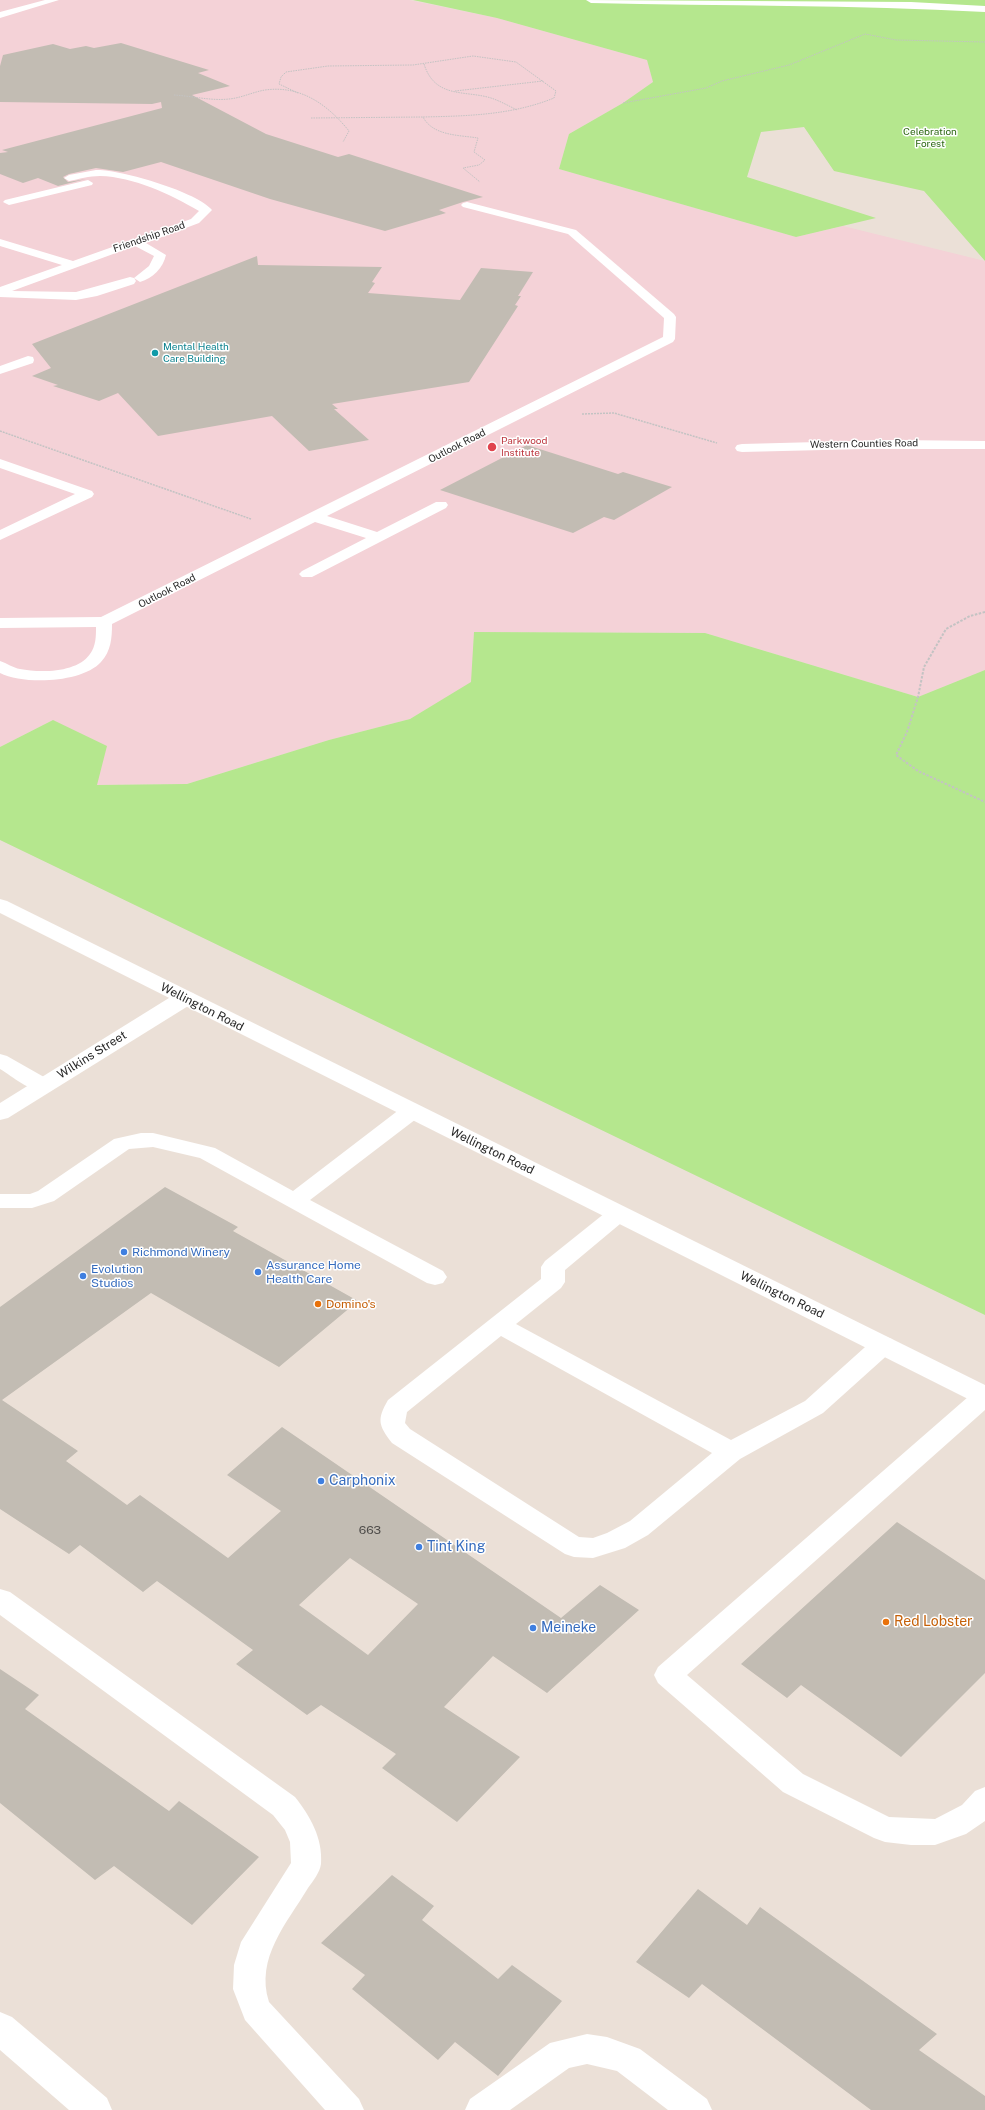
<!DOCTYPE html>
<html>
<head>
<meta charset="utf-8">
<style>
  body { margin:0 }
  canvas { display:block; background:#ebe0d7 }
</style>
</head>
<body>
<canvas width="985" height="2110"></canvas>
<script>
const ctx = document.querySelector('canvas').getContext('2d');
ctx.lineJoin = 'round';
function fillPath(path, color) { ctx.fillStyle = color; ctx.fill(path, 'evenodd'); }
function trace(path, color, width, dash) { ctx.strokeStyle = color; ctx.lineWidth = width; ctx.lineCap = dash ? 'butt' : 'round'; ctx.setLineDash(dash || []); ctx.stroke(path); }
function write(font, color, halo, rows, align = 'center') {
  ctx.font = font + ' "Public Sans",sans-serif'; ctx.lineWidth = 3; ctx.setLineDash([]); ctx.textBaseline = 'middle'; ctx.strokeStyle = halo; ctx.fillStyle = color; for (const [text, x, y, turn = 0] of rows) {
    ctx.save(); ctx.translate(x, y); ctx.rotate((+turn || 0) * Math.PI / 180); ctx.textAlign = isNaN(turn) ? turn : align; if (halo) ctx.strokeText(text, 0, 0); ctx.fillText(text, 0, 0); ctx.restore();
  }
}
fillPath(new Path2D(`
  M0,0H409L497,18L647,60L653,82L623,103L569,134L559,169L796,237L843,226L985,261V670L918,697L705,633L474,632L472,682L410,719L329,740L187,784L97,785L53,720L0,747Z`), '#f4d2d7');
fillPath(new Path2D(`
  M413,0H985V261L924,191L834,171L804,127L761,132L747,177L876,218L796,237L559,169L569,134L623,103L653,82L647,60L497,18Z
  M474,632L705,633L918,697L985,670V1315L0,840V747L53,720L107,746L97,785L187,784L329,740L410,719L471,682Z`), '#b5e78e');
fillPath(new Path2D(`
  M121,43L209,70L198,73L230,86L192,95L266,134L338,157L349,154L483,197L463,202L439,210L446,213L385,231L270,199L161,162L123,172L96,168L69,174L63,177L68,182L86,179L58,186L38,178L23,183L0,174V153L8,152L2,150L162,108L161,102L152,104L0,102V66L3,55L53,44L70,49L86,46L94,48Z
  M257,256L258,265L382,267L372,282L375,283L368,293L460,300L481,268L533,272L518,296H521L515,305L518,306L469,382L332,404L338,409H334L369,440L309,451L272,416L158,436L118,393L99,401L53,386L58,385L32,376L51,368L32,344Z
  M527,445L618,474L623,472L672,487L614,520L604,517L573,533L440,490Z
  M165,1187L238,1227L233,1231L358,1301L279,1367L151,1293L2,1400L78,1451L66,1461L127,1505L140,1495L228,1558L281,1511L227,1475L282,1427L561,1618L600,1585L639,1610L547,1693L493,1656L444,1707L520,1757L457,1822L382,1768L396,1754L321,1705L307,1715L236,1664L253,1650L157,1581L143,1592L80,1545L69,1554L0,1509V1307ZM350,1558L418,1604L368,1655L299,1605Z
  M897,1522L985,1580V1673L901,1757L801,1685L787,1698L741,1664Z
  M0,1669L39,1695L25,1709L169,1811L179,1801L259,1857L192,1925L114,1866L95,1880L0,1803Z
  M392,1875L434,1906L422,1920L498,1979L512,1965L562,2001L498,2076L455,2042L438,2060L352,1989L365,1975L321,1943Z
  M698,1889L747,1925L760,1907L937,2034L919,2050L985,2096V2110H871L702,1984L689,1998L636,1962Z`), '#c2bcb3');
trace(new Path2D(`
  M424,64C435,99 465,90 491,98C500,101 509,106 517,110
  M455,91L543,81
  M298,93L279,84L281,77L286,72L328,66L413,65L473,56L516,62L556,91L554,98C512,115 468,116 423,117
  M174,95C192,96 211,101 229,99C241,98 253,92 265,90C301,85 328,105 349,131L343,142
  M623,103L706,88L722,81L789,65L865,34L896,40L985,42
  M311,118L423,117C433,136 459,135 478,138L474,152L485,160L479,165L463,168L480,182`), '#c3c3c3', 1, [1.5, 1]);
trace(new Path2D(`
  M582,414L614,413L717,443
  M0,431L251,519`), '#c3c3c3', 1.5, [2, 1]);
trace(new Path2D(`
  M985,612L970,616L946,629L924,667L918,697L907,732L896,755L918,771L985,802`), '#c3c3c3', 2, [2.5, 1.5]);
fillPath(new Path2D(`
  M45,0H59L0,18V12Z
  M96,170C119,169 198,192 212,210L199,223L146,243L166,255C163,268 153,278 140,282L134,278L149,266L154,256L135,246L12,291L76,292L130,277L134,278L136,281L134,284L97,296L76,300L0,297V287L62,265L0,246V239L73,261L191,219L199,211C170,194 134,177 100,176C89,176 79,179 69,181L64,178L69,175Z
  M88,180L93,183L92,185L9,205L3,202L5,200Z
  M467,202L576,230L674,314L676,317L675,339L673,342L327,516L377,532L436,502H446L448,505L446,508L312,577H302L299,574L302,571L366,538L315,522L112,624C112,638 111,651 101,662C82,683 24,685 0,673V661C7,663 13,668 20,669C40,673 77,673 90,654C96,646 96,636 96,627L0,628V618L101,617L663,337L664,318L568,234L463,207L461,205L463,203Z
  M28,356L33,357L34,360L33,363L0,374V366Z
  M0,459L92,491L94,494L92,497L0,540V530L75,494L0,468Z
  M0,1054L7,1056L51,1081L54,1086L51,1091C33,1095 15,1078 0,1069Z
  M412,1104L420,1106L423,1111L420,1116L310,1200L443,1271L447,1277L443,1283L435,1285L427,1283L200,1158L153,1147L129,1149L54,1201L32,1208H0V1194H30L38,1191L114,1139L141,1133H153L215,1148L293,1191L404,1106Z
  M618,1207L626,1209L629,1214L626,1219L565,1270V1282L561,1288L516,1324L731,1440L805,1401L874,1339L883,1336L892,1339L895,1345L892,1351L823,1413L740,1459L648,1535L625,1548L593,1558L574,1557L565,1554L392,1443C378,1425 377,1419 388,1400L541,1279V1267L545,1261L610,1209ZM501,1336L712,1453L630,1521L607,1533L593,1538L579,1537L410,1429L405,1423L407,1412Z
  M985,1387V1410L687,1675L803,1774L889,1817L935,1819L962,1805L975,1791L985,1787V1821L966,1834L935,1845H911L885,1842L874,1838L783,1792L658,1683L654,1675L658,1667L976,1390Z
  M0,1589L10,1592L295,1797C310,1816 323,1838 321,1864C320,1872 313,1881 308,1888C287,1923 255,1958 269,2002L359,2099L364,2110H325L245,2020L233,1989L234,1965L241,1942L291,1863L290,1842L285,1830L273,1815L0,1615Z
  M587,2034L607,2037L640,2049L707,2099L712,2110H668L617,2071L587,2064L569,2068L510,2110H465L470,2099L550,2043Z`), '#fff');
fillPath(new Path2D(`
  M586,0L911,2L985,6V12C854,5 722,6 591,3Z
  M894,440L985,441V449H864L742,452L737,451L735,448L737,445L742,444Z
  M0,2012L12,2017L107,2098L112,2110H69L0,2050Z`), '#fff');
fillPath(new Path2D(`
  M185,992L193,993L196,998L193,1003L8,1118L0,1120V1103L177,993Z`), '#fff');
fillPath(new Path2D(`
  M0,899L7,901L985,1385V1405L976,1403L0,913Z`), '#fff');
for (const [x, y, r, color] of [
  [155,353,4,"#0f9aa8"],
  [492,447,5,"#e0444e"],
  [124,1252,4,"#3f7fe0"],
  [258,1272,4,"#3f7fe0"],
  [83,1276,4,"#3f7fe0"],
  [318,1304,4,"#e8710a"],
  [321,1481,4,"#3f7fe0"],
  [419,1547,4,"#3f7fe0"],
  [886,1622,4,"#e8710a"],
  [533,1628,4,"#3f7fe0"]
]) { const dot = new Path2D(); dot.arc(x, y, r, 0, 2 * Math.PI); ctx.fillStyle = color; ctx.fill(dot); trace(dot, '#fff', 1.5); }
write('10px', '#2d6813', '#fff', [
  ["Celebration",930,132],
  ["Forest",930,144]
]);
write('10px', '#272727', '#fff', [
  ["Friendship Road",149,237,-19],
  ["Western Counties Road",864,444,-1],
  ["Outlook Road",457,446,-27],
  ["Outlook Road",167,591,-27]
]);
write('10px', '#0d838f', '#fff', [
  ["Mental Health",163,347],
  ["Care Building",163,359]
], 'left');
write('10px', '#be3a42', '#fff', [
  ["Parkwood",501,441],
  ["Institute",501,453]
], 'left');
write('12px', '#272727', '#fff', [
  ["Wellington Road",202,1007,27],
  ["Wilkins Street",92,1055,-32],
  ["Wellington Road",492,1151,26],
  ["Wellington Road",782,1295,26]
]);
write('12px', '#366cbe', '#fff', [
  ["Richmond Winery",132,1252],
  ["Assurance Home",266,1265],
  ["Health Care",266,1279],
  ["Evolution",91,1269],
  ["Studios",91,1283]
], 'left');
write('12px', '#c56008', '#fff', [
  ["Domino's",326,1304]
], 'left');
write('12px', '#4e4c4a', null, [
  ["663",370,1530]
]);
write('14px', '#366cbe', '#fff', [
  ["Carphonix",329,1481],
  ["Tint King",427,1547],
  ["Meineke",541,1628]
], 'left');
write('14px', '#c56008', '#fff', [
  ["Red Lobster",894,1622]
], 'left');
</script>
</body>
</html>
